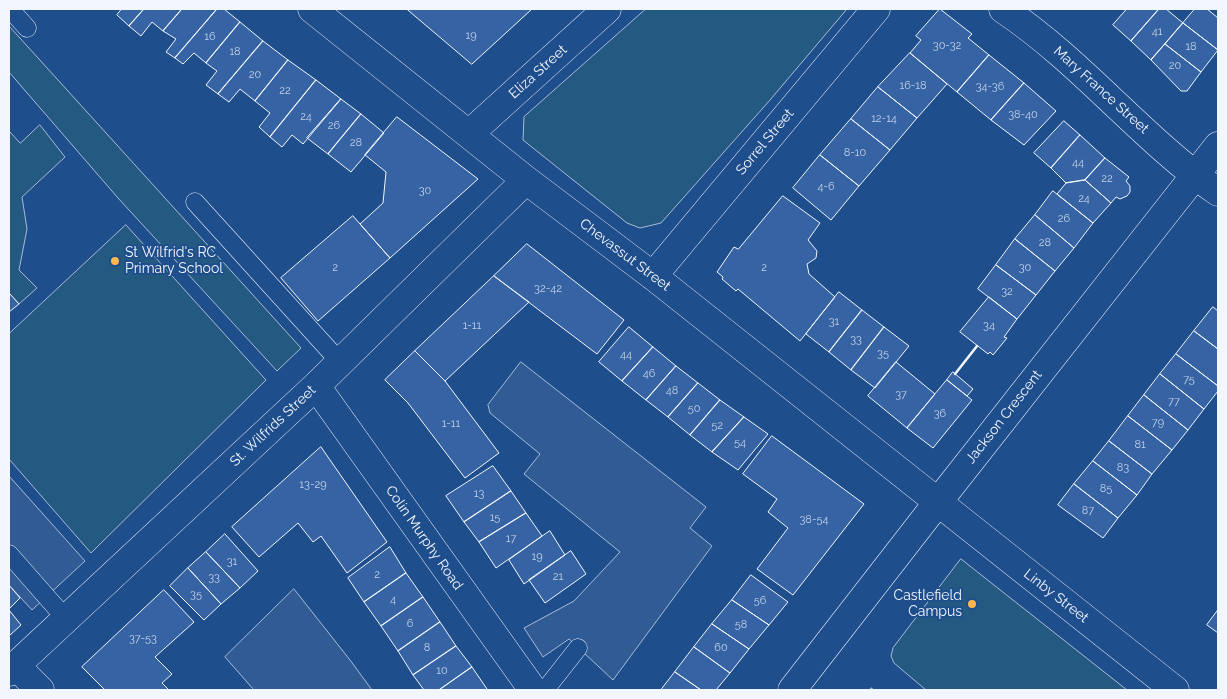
<!DOCTYPE html>
<html>
<head>
<meta charset="utf-8">
<style>
  body { margin:0 }
  #map { position:relative; width:1227px; height:699px; overflow:hidden; background:#1f4e8c; font-family:Raleway,sans-serif }
  canvas { display:block }
  .frame { position:absolute; inset:0; border:10px solid #f2f6ff; pointer-events:none }
</style>
</head>
<body>
<div id="map">
<canvas width="1227" height="699"></canvas>
<div class="frame"></div>
</div>
<script>
const ctx = document.querySelector('canvas').getContext('2d');
ctx.lineJoin = 'round';
function fillPath(path, color) { ctx.fillStyle = color; ctx.fill(path, 'evenodd'); }
function trace(path, color, width, dash) { ctx.strokeStyle = color; ctx.lineWidth = width; ctx.lineCap = dash ? 'butt' : 'round'; ctx.setLineDash(dash || []); ctx.stroke(path); }
function write(font, color, halo, rows, align = 'center') {
  ctx.font = font + ' Raleway,sans-serif'; ctx.lineWidth = 4; ctx.setLineDash([]); ctx.textBaseline = 'middle'; ctx.strokeStyle = halo; ctx.fillStyle = color; for (const [text, x, y, turn = 0] of rows) {
    ctx.save(); ctx.translate(x, y); ctx.rotate((+turn || 0) * Math.PI / 180); ctx.textAlign = isNaN(turn) ? turn : align; if (halo) ctx.strokeText(text, 0, 0); ctx.fillText(text, 0, 0); ctx.restore();
  }
}
const green = new Path2D(`
  M646,9H847L770,100L661,223L640,228L627,223L523,140L524,117Z
  M9,26L301,348L277,371L118,198L9,72Z
  M40,125L65,157L22,197L27,229L19,270L37,288L19,304L9,293V134L10,132L20,143Z
  M126,225L266,380L91,553L9,459V334Z
  M961,559L1127,690H926L894,663L891,656L893,648Z`);
fillPath(green, '#245a82');
trace(green, '#a8bbd7', 1);
const parking = new Path2D(`
  M521,362L706,507L690,528L712,546L613,680L569,639L543,657L524,628L574,601L620,552L524,474L540,454L490,413L488,405Z
  M9,476L85,561L32,610L9,585Z
  M294,589L350,660L372,690H254L225,657Z`);
fillPath(parking, '#305b95');
trace(parking, '#a8bbd7', 1);
const building = new Path2D(`
  M122,9H144L129,26L117,15Z
  M144,9H182L163,31L152,22L141,36L129,26Z
  M182,9H217L175,58L166,52L176,39L163,31Z
  M217,9H224L240,22L206,63L194,53L183,64L175,58Z
  M407,9H532L472,64Z
  M940,9L972,34L968,38L989,55L957,92L910,53L921,40L916,36Z
  M1127,9H1159L1131,41L1113,25Z
  M1159,9H1166L1183,23L1151,60L1131,41Z
  M1195,9H1207L1218,18V50L1183,23Z
  M240,22L263,41L218,94L206,85L217,71L206,63Z
  M1183,23L1218,50L1201,72L1165,44Z
  M263,41L288,60L255,101L240,89L229,102L218,94Z
  M1165,44L1201,72L1187,91H1181L1151,60Z
  M910,53L947,84L917,118L878,87Z
  M989,55L1024,83L991,120L957,92Z
  M288,60L316,80L270,137L259,127L270,113L255,101Z
  M316,80L341,99L303,144L292,135L282,147L270,137Z
  M1024,83L1056,111L1024,145L991,120Z
  M878,87L917,118L890,150L851,119Z
  M341,99L361,114L328,154L307,138Z
  M361,114L384,133L351,172L328,154Z
  M397,117L478,179L390,258L360,224L383,203L386,172L365,155Z
  M851,119L890,150L859,186L820,155Z
  M1064,121L1080,135L1051,168L1034,153Z
  M1080,135L1105,158L1085,180L1066,183L1051,168Z
  M820,155L859,186L831,220L793,188Z
  M1105,158L1129,177L1126,181L1130,186V192L1127,196L1120,199L1116,197L1111,203L1085,180Z
  M1085,180L1111,203L1093,223L1057,194L1066,183Z
  M1053,191L1093,223L1074,248L1035,215Z
  M783,196L820,223L808,240L817,251L816,258L807,264L809,274L835,297L800,341L738,289L736,291L722,279L723,277L717,272L734,247L738,249Z
  M1035,215L1074,248L1055,271L1015,239Z
  M353,216L390,258L318,321L281,278Z
  M1015,239L1055,271L1036,295L996,265Z
  M527,244L624,320L597,354L494,276Z
  M996,265L1036,295L1017,319L978,289Z
  M494,276L529,302L445,381L415,351Z
  M839,292L862,310L829,352L806,334Z
  M9,293L19,304L9,312Z
  M989,297L1017,319L1004,337L1007,338L993,355L990,352L988,354L960,332Z
  M1213,307L1218,311V349L1194,331Z
  M862,310L884,327L851,370L829,352Z
  M629,327L653,347L622,381L599,362Z
  M884,327L909,346L875,388L851,370Z
  M1194,331L1218,349V386L1176,354Z
  M653,347L676,366L646,400L622,381Z
  M415,351L445,381L499,453L465,478L408,403L385,380Z
  M1176,354L1218,386V391L1204,409L1160,374Z
  M896,362L935,394L907,428L868,396Z
  M676,366L698,383L668,417L646,400Z
  M953,372L973,389L967,396L947,380Z
  M1160,374L1204,409L1188,430L1144,395Z
  M947,380L972,400L933,448L907,428Z
  M698,383L720,400L690,435L668,417Z
  M1144,395L1188,430L1172,450L1128,416Z
  M720,400L744,417L712,452L690,435Z
  M1128,416L1172,450L1152,474L1109,441Z
  M744,417L768,434L738,470L712,452Z
  M772,436L864,504L793,595L757,569L788,528L768,512L777,499L743,474Z
  M1109,441L1152,474L1137,495L1093,461Z
  M321,447L387,542L347,573L321,536L313,542L298,523L259,557L232,527Z
  M1093,461L1137,495L1118,518L1074,484Z
  M493,466L511,491L464,522L446,496Z
  M1074,484L1118,518L1103,538L1058,505Z
  M511,491L526,513L479,542L464,522Z
  M526,513L542,536L496,568L479,542Z
  M550,531L565,555L524,584L509,560Z
  M225,534L258,571L240,588L206,552Z
  M390,547L406,573L364,602L348,578Z
  M571,551L586,574L545,603L529,580Z
  M206,552L240,588L221,604L188,568Z
  M188,568L221,604L204,620L170,586Z
  M406,573L423,597L381,626L364,602Z
  M751,575L788,602L769,625L732,600Z
  M9,585L20,598L9,609Z
  M164,590L194,622L155,657L172,674L162,683L169,690H105L82,667Z
  M423,597L440,622L398,651L381,626Z
  M732,600L769,625L749,649L712,624Z
  M9,610L21,625L9,636Z
  M1218,610V633L1207,625Z
  M440,622L456,646L413,675L398,651Z
  M712,624L749,649L730,673L694,647Z
  M456,646L472,667L439,690H424L413,675Z
  M694,647L730,673L716,690H701L675,672Z
  M472,667L487,689L486,690H439Z
  M675,672L701,690H661Z`);
fillPath(building, '#3563a3');
trace(building, '#f2f6ff', 1);
const service = new Path2D(`
  M10,9L27,28
  M195,202L340,362
  M9,554L66,619
  M545,690L578,648`);
const minor = new Path2D(`
  M312,9L526,180L653,276L1175,690
  M1003,9C1082,62 1141,138 1218,192
  M469,134L607,9
  M653,276L876,9
  M316,386L533,690
  M16,666L40,690
  M9,672L316,386L526,180
  M792,690L938,502L1218,146`);
trace(service, '#f2f6ff', 19);
trace(minor, '#f2f6ff', 29);
trace(service, '#1f4e8c', 18);
trace(minor, '#1f4e8c', 28);
trace(new Path2D(`
  M870,689L872,690`), '#97c8a6', 4, [2.5, 4]);
trace(new Path2D(`
  M955,374L977,346`), '#f2f6ff', 2.5);
for (const [x, y, r, color] of [
  [115,261,5,"#ffb74d"],
  [972,604,5,"#ffb74d"]
]) { const dot = new Path2D(); dot.arc(x, y, r, 0, 2 * Math.PI); ctx.fillStyle = color; ctx.fill(dot); trace(dot, '#1f4e8c', 2); }
write('11px', '#c3d1e8', null, [
  ["41",1157,32],
  ["19",471,36],
  ["16",210,37],
  ["30-32",947,46],
  ["18",1191,47],
  ["18",235,52],
  ["20",1175,66],
  ["20",255,75],
  ["16-18",913,86],
  ["34-36",990,87],
  ["22",285,91],
  ["38-40",1023,115],
  ["24",306,117],
  ["12-14",884,119],
  ["26",334,126],
  ["28",356,143],
  ["8-10",855,153],
  ["44",1078,163],
  ["22",1107,179],
  ["4-6",826,187],
  ["30",425,191],
  ["24",1084,199],
  ["26",1064,219],
  ["28",1045,243],
  ["2",335,268],
  ["2",764,268],
  ["30",1025,268],
  ["32-42",548,289],
  ["32",1007,292],
  ["31",834,322],
  ["1-11",472,326],
  ["34",989,326],
  ["33",856,340],
  ["35",883,354],
  ["44",626,355],
  ["46",649,374],
  ["75",1189,380],
  ["48",672,391],
  ["37",901,395],
  ["77",1174,402],
  ["50",694,409],
  ["36",940,414],
  ["79",1158,423],
  ["1-11",451,424],
  ["52",717,426],
  ["54",740,443],
  ["81",1140,445],
  ["83",1123,468],
  ["13-29",313,485],
  ["85",1106,489],
  ["13",479,494],
  ["87",1088,511],
  ["15",495,518],
  ["38-54",814,520],
  ["17",511,539],
  ["19",537,557],
  ["31",232,562],
  ["2",377,575],
  ["21",558,577],
  ["33",214,578],
  ["35",196,595],
  ["4",393,600],
  ["56",760,601],
  ["6",410,624],
  ["58",741,625],
  ["37-53",143,639],
  ["8",427,648],
  ["60",721,648],
  ["10",442,671]
]);
write('14px', '#f2f6ff', '#1f4e8c', [
  ["Eliza Street",538,72,-42],
  ["Mary France Street",1101,90,42],
  ["Sorrel Street",765,142,-50],
  ["Chevassut Street",625,255,37],
  ["Jackson Crescent",1004,417,-52],
  ["St. Wilfrids Street",273,426,-43],
  ["Colin Murphy Road",424,538,55],
  ["Linby Street",1056,596,38]
]);
write('14px', '#f2f6ff', '#1f4e8c', [
  ["St Wilfrid's RC",125,253],
  ["Primary School",125,269],
  ["Castlefield",962,596,"right"],
  ["Campus",962,612,"right"]
], 'left');
</script>
</body>
</html>
